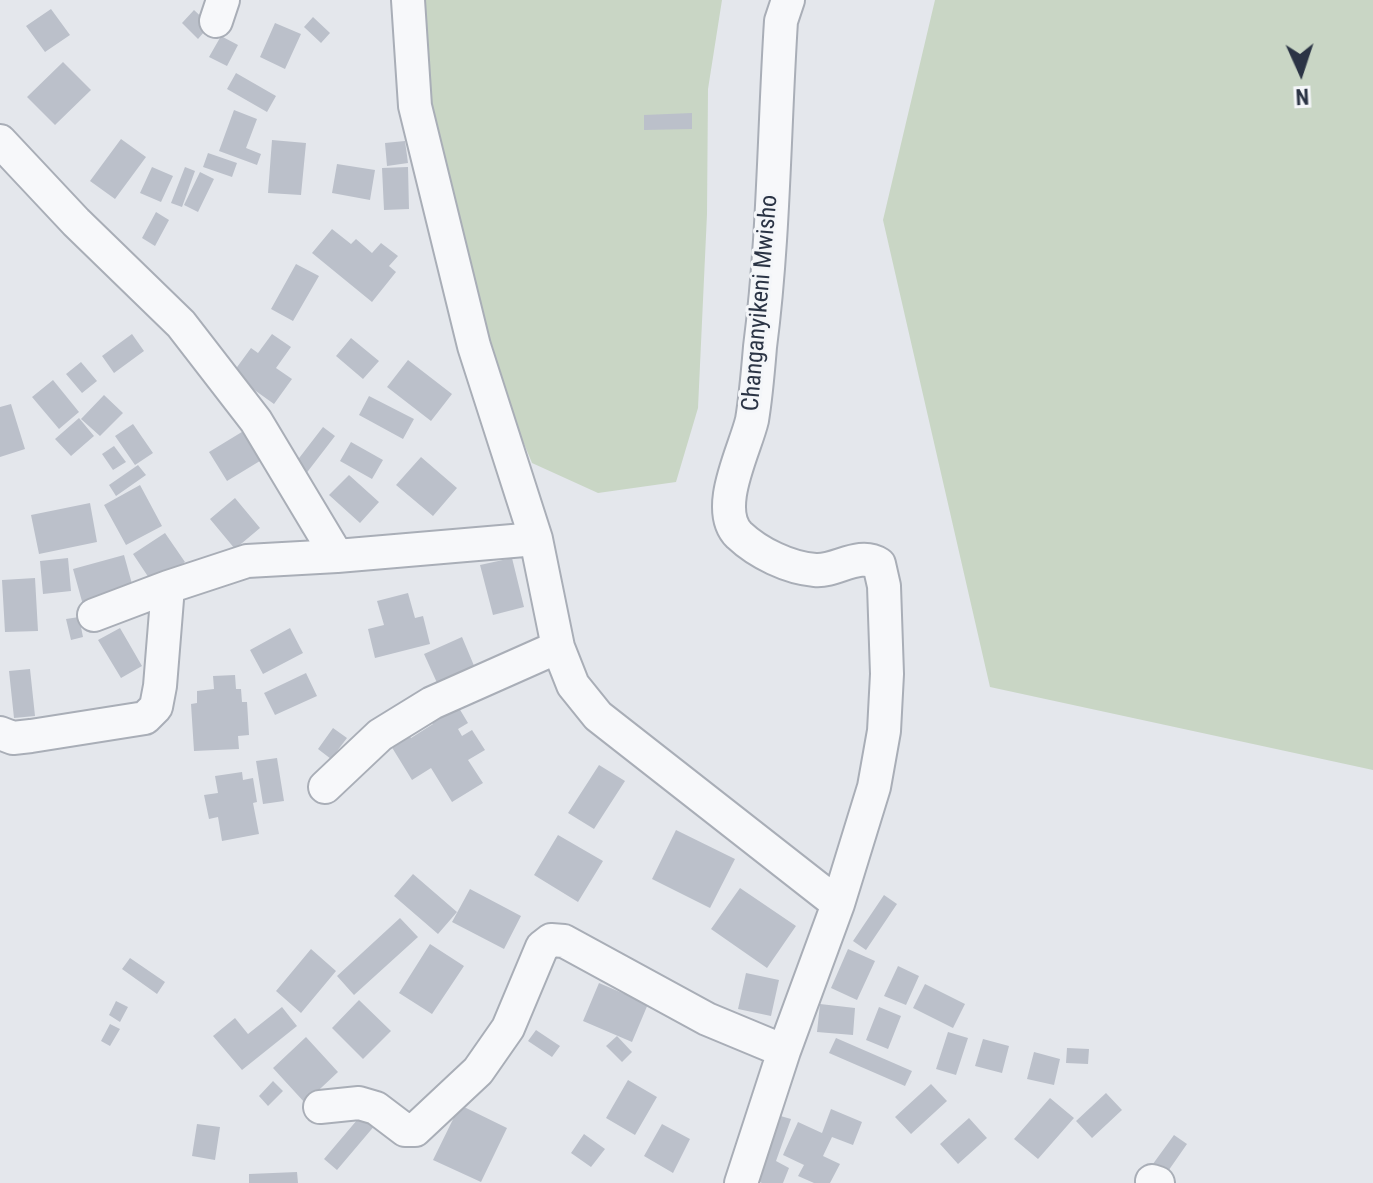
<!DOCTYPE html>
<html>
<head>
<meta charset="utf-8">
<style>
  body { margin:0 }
  #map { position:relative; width:1373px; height:1183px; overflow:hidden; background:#e4e7ec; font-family:"Roboto Condensed",sans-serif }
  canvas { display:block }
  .north { position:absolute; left:1261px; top:32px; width:80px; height:80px; -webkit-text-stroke:6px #f4f6f9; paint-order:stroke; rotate:177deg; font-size:22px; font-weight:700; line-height:32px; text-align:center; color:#2b3445 }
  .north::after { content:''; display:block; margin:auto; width:28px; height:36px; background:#2b3445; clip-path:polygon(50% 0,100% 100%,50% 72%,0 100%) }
</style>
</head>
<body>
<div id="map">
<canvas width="1373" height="1183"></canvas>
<div class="north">N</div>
</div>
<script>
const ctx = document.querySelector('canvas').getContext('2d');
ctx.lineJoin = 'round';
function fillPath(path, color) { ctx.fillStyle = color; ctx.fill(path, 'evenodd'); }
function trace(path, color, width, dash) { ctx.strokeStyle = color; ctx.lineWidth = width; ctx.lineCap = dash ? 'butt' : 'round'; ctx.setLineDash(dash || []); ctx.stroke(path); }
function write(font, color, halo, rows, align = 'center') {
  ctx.font = font + ' "Roboto Condensed",sans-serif'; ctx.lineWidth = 6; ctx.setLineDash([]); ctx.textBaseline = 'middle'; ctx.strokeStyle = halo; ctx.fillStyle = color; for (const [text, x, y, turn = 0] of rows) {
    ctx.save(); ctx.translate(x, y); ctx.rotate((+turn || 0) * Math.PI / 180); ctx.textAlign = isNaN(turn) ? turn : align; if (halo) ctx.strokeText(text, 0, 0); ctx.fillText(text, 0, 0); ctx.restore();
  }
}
fillPath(new Path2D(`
  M415,0H722L708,89L707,214L698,408L676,482L598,493L532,463L475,325L416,117Z
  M935,0H1373V770L990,687L883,220Z`), '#c9d6c5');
fillPath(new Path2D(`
  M51,9L70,35L45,52L26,26Z
  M194,10L210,25L198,39L182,23Z
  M313,17L330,33L321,43L304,27Z
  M275,23L301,34L285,69L260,57Z
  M221,36L238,45L227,66L209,57Z
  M63,62L91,90L55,125L27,97Z
  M236,73L276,96L267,112L227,89Z
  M234,110L257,119L246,148L261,154L257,165L219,151Z
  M692,113V129L644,130V115Z
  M121,139L146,157L115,199L90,181Z
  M272,140L306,143L301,195L268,193Z
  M405,141L408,163L387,166L385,143Z
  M208,153L237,163L232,177L203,167Z
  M337,164L375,170L370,200L332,193Z
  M152,167L173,176L161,202L140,193Z
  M185,167L195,171L182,207L171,203Z
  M408,167L409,209L384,210L382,168Z
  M200,172L214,179L198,212L184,205Z
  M156,212L169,220L155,246L142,238Z
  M332,229L351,244L356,239L372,253L381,243L398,256L389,266L396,272L372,302L312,253Z
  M296,264L319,276L293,321L271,309Z
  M132,334L144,351L114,373L102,356Z
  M272,334L291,347L276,368L292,379L274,404L232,374L251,348L258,353Z
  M351,338L379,361L363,379L336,356Z
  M408,360L452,394L431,421L387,387Z
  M81,362L97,381L82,393L66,374Z
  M53,380L79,412L59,429L32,397Z
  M104,395L123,413L100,436L81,419Z
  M369,396L414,419L403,439L359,415Z
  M11,404L25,449L0,457V407Z
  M79,418L94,436L71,456L55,439Z
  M133,424L153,453L135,465L115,436Z
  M255,424L273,453L227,481L209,452Z
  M323,427L335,436L305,475L293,466Z
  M351,442L383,460L372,479L340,461Z
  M114,446L126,462L113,470L102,454Z
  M421,457L457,488L433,516L396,485Z
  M138,465L146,475L116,496L109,485Z
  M349,475L379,502L360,523L329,495Z
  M140,485L162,526L126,545L104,505Z
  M235,498L260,528L235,549L210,519Z
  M90,503L97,542L39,554L31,515Z
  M165,533L185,562L153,584L133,554Z
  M124,555L134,591L83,605L73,569Z
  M68,558L71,591L43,594L40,561Z
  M512,558L524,607L493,615L480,565Z
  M35,578L38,631L5,632L2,580Z
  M408,593L415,618L423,616L430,644L375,658L368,629L384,625L377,601Z
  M79,617L83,637L71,640L66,619Z
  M120,628L142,666L121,678L98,640Z
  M290,628L303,653L263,674L250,650Z
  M462,637L475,668L438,685L424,654Z
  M30,669L35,716L14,718L9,671Z
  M306,673L317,696L275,715L264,693Z
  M235,675L236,689H241L242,702H247L249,735L238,736L239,749L194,751L191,704L197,703V691L214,689L213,676Z
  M453,698L468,723L458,729L462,736L472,730L485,750L468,760L483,783L452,802L431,768L412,780L388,741L406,730L411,738L433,724L427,714Z
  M333,728L347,738L331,759L318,749Z
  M277,758L284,801L263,804L256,761Z
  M599,765L625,781L594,829L568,813Z
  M242,772L243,780L253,778L257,802L253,803L259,834L222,841L218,817L209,819L204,795L218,793L215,776Z
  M676,830L735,859L710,908L652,879Z
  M558,835L603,861L578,902L534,875Z
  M413,874L457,912L438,934L394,896Z
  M740,888L796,926L767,968L711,929Z
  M470,889L521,916L504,949L452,922Z
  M884,895L897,904L866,950L853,941Z
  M400,918L418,937L354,995L337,976Z
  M430,944L464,966L432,1014L399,993Z
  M311,949L336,971L301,1013L276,991Z
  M848,949L875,961L857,1000L831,988Z
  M130,958L165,982L157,994L122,969Z
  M898,966L919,976L906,1005L884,996Z
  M746,973L779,980L771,1016L738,1009Z
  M599,983L648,1004L632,1042L583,1021Z
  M925,984L965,1004L953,1028L913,1008Z
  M359,1000L391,1031L363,1059L332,1028Z
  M116,1001L128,1007L120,1022L109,1015Z
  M820,1004L855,1008L853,1035L817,1032Z
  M282,1007L297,1026L242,1070L213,1036L235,1018L248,1034Z
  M879,1007L901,1016L888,1049L866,1040Z
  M110,1024L120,1029L110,1046L101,1041Z
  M536,1030L560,1046L552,1057L528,1041Z
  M948,1032L968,1038L956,1075L936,1069Z
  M617,1036L632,1052L622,1062L606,1046Z
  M306,1037L338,1072L305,1103L273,1068Z
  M836,1038L912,1071L905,1086L829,1053Z
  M983,1039L1009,1046L1002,1073L975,1066Z
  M1067,1048L1089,1049L1088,1064L1066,1063Z
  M1034,1052L1060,1059L1054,1085L1027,1079Z
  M628,1080L657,1097L635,1135L606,1118Z
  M273,1081L283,1091L268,1106L259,1096Z
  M931,1084L947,1101L911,1134L895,1117Z
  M1106,1093L1122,1110L1092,1138L1076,1121Z
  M1050,1098L1074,1118L1038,1159L1014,1139Z
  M460,1105L507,1128L481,1182L433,1160Z
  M831,1109L862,1122L853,1145L832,1137L823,1156L840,1164L830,1183H814L798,1176L804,1165L783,1155L798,1122L822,1133Z
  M363,1113L376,1124L337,1170L324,1159Z
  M777,1115L791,1119L776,1161L789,1168L783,1183H762L752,1179Z
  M969,1118L987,1138L958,1164L940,1144Z
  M197,1124L220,1127L215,1160L192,1156Z
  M662,1124L690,1139L673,1173L644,1156Z
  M584,1134L605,1149L591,1167L571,1153Z
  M1174,1135L1187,1144L1164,1177L1150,1168Z
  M297,1172L298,1183H249V1174Z`), '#bbc0ca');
const minor = new Path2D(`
  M408,0L415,106L474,346L536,539L558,647L573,685L598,716L838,904
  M216,21L223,0
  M0,141L76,222L181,324L256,421L337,556
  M94,615L168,587
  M0,733L13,738L31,736L145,718L156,707L160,686L168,587L247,561L337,556L536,539
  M325,787L380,735L432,703L558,647
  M320,1107L359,1103L376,1108L405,1130H415L478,1071L508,1028L542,947L551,940L564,941L707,1019L784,1051
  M1152,1181L1158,1183
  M741,1183L784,1051L838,904L874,787L884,731L887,674L884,586L879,564C859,551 836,572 815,570C789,568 758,553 739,535C713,509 745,450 752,420C756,396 758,371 760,347C774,239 774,130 781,21L788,0`);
trace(minor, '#a9aeb7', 36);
trace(minor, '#f7f8fa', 32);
write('24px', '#2b3445', '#f4f6f9', [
  ["Changanyikeni Mwisho",761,303,-85]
]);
</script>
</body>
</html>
